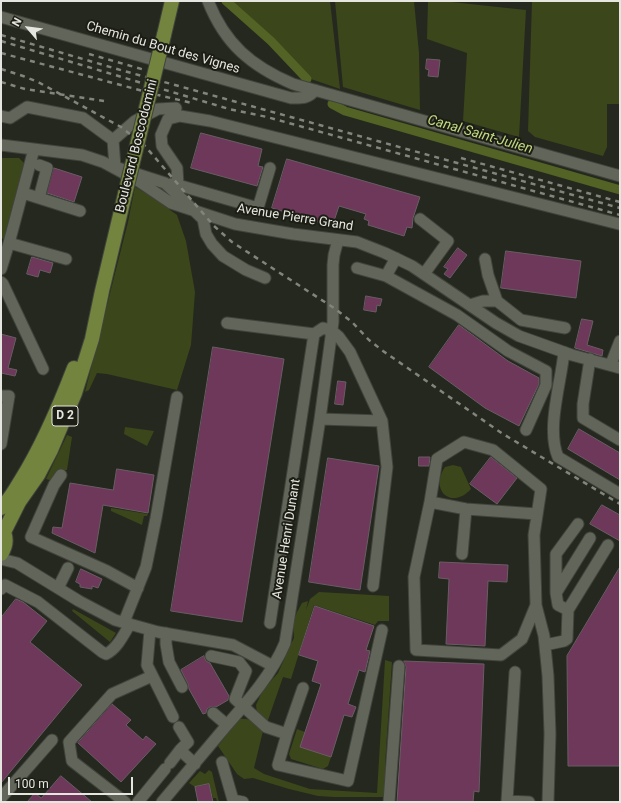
<!DOCTYPE html>
<html>
<head>
<meta charset="utf-8">
<style>
  body { margin:0 }
  #map { position:relative; width:621px; height:803px; overflow:hidden; background:#25281e; font-family:Roboto,sans-serif }
  canvas { display:block }
  .frame { position:absolute; inset:0; border:2px solid #e4e6df; pointer-events:none }
  .north { position:absolute; left:8px; top:8px; width:40px; height:40px; -webkit-text-stroke:3px #1c1e15; paint-order:stroke; rotate:298deg; font-size:11px; font-weight:700; line-height:16px; text-align:center; color:#e4e6df }
  .north::after { content:''; display:block; margin:auto; width:14px; height:18px; background:#e4e6df; clip-path:polygon(50% 0,100% 100%,50% 72%,0 100%) }
  .scale { position:absolute; left:8px; top:777px; width:125px; height:18px; box-sizing:border-box; border:2px solid #e4e6df; border-top:0; padding-left:5px; font-size:12px; line-height:14px; white-space:nowrap; color:#e4e6df; -webkit-text-stroke:3px #1c1e15; paint-order:stroke }
</style>
</head>
<body>
<div id="map">
<canvas width="621" height="803"></canvas>
<div class="frame"></div>
<div class="north">N</div>
<div class="scale">100 m</div>
</div>
<script>
const ctx = document.querySelector('canvas').getContext('2d');
ctx.lineJoin = 'round';
function fillPath(path, color) { ctx.fillStyle = color; ctx.fill(path, 'evenodd'); }
function trace(path, color, width, dash) { ctx.strokeStyle = color; ctx.lineWidth = width; ctx.lineCap = dash ? 'butt' : 'round'; ctx.setLineDash(dash || []); ctx.stroke(path); }
function write(font, color, halo, rows, align = 'center') {
  ctx.font = font + ' Roboto,sans-serif'; ctx.lineWidth = 4; ctx.setLineDash([]); ctx.textBaseline = 'middle'; ctx.strokeStyle = halo; ctx.fillStyle = color; for (const [text, x, y, turn = 0] of rows) {
    ctx.save(); ctx.translate(x, y); ctx.rotate((+turn || 0) * Math.PI / 180); ctx.textAlign = isNaN(turn) ? turn : align; if (halo) ctx.strokeText(text, 0, 0); ctx.fillText(text, 0, 0); ctx.restore();
  }
}
fillPath(new Path2D(`
  M230,1H330L340,89L311,79L302,69Z
  M335,1H414L419,53L420,110L343,87Z
  M428,1H442L526,10L519,137L463,121L467,53L427,39Z
  M532,1H620V104H607V147L603,156L535,137L528,131Z
  M1,158H19L25,164L4,239L1,238Z
  M135,187L152,197L177,215L186,241L195,292L191,345L177,390L107,374L97,373L89,390L85,392L128,222Z
  M125,427L154,431L147,446L124,434Z
  M67,435L72,437L67,470H62L53,481L46,479Z
  M453,465L461,467L471,489C452,510 429,491 445,467Z
  M111,508L148,514L147,516H144L142,525L111,511Z
  M319,592L389,596V621H378L375,625L314,605L291,679L283,677L267,723L257,713L256,705L263,690L278,673L290,646L294,638L293,622L297,612L302,603L308,601L306,610L310,599Z
  M73,609L116,633L110,642L72,611Z
  M385,660L392,662L385,765V797H334L318,796L289,789L253,778L244,779L237,774L218,746L239,719C252,718 254,722 263,731L254,768L264,774L310,789L377,793Z
  M297,729L305,732L331,757L328,766L323,769L291,759L289,754Z
  M209,770L212,772L219,802H217L216,798H213L209,784L195,787L189,783L200,771L205,774Z`), '#3b461a');
trace(new Path2D(`
  M226,1L271,41L307,79
  M332,104L345,111L620,190`), '#536225', 9);
const building = new Path2D(`
  M427,59L440,60L438,77L428,76L429,70L426,69Z
  M201,133L262,149L258,166L263,167L257,186L191,168Z
  M287,159L420,197L413,218L412,228L407,227L404,236L368,225L369,221L364,219L366,214L339,206L334,221L322,218L321,223L272,208Z
  M54,168L82,177L74,202L47,193Z
  M458,248L467,255L450,278L444,274L448,269L444,267Z
  M506,251L581,261L576,298L501,288Z
  M32,257L53,263L50,273L40,270L38,277L27,274Z
  M366,296L382,299L380,306L377,305L376,312L364,310Z
  M582,319L593,321L587,345L603,350L602,356L575,348Z
  M459,325L508,361L539,378V384L519,426L485,408L429,367Z
  M1,334L16,338L8,368L17,370L15,376L1,373Z
  M213,347L284,359L242,622L171,611Z
  M338,381L346,382L343,405L335,404Z
  M579,429L620,453V480L568,449Z
  M419,457H430L429,466H419Z
  M491,457L517,478L497,504L470,484Z
  M328,458L379,466L360,590L309,582Z
  M117,469L154,475L148,513L103,505L95,553L52,533L53,527L62,528L70,483L113,490Z
  M602,505L620,515V541L590,524Z
  M440,562L508,565L507,582L488,581L485,646L446,644L449,579L439,578Z
  M620,567V766H568L567,656Z
  M81,569L102,579L98,588L92,586V589L80,587V584L76,582Z
  M16,599L23,602L47,621L30,642L82,685L1,783V618Z
  M315,606L374,626L366,650L370,651L365,672L359,670L348,704L356,707L352,717L344,715L331,757L300,747L321,684L312,681L318,661L299,655Z
  M204,656L206,661L210,663L229,696L228,700L216,707H210L207,709L206,713L203,714L189,689L188,684L181,670Z
  M404,661L484,664L479,792L474,791L473,802H397L406,667Z
  M112,704L131,720L126,725L143,740L146,736L156,744L121,782L78,743Z
  M61,776L92,802H27L35,793L41,798Z
  M209,784L213,802H198L195,787Z`);
fillPath(building, '#6d385a');
trace(building, '#695d64', 1);
const minor = new Path2D(`
  M208,1C225,44 251,66 293,84L620,176
  M1,17L291,98C300,98 309,99 315,90
  M1,116L10,118L27,107L83,118L113,140L115,167L165,183L203,219L206,234L212,244L223,256L246,270L265,278
  M113,140L135,121L158,109L176,108
  M1,145L82,155L103,162L140,182L171,203L235,224L293,234L357,242L385,253L412,266L496,323L519,336L572,355L620,368
  M34,149L9,243L66,259
  M171,184L178,185L258,208L270,168
  M178,185L177,168L162,146L161,135L168,119L180,116L210,121L619,224
  M23,193L80,211
  M39,198L47,168L39,165
  M420,219L448,241L424,274
  M396,258L386,276L457,315L508,351L546,371V385L526,430
  M485,259L488,275L497,301
  M357,268L386,276
  M1,269L9,243
  M1,282L3,284L43,369
  M470,305L483,301H497L521,320L565,328
  M227,323L314,334
  M564,352C561,383 546,429 558,457L620,494
  M590,359L583,404V418L620,440
  M611,364L620,341
  M1,396H9L1,444
  M320,419L382,421L387,467L373,586
  M61,475L54,485L31,537L107,571L138,588
  M430,502L414,577L416,650L501,655L522,639L536,605
  M537,514L466,509L430,502L437,459L464,442L493,450L541,489L534,535L536,605L544,636L548,676L550,734L548,802
  M462,554L466,509
  M1,559L17,563L79,601L115,620L158,632L233,645L273,666
  M58,588L68,568
  M1,589L5,585L38,602L102,652L106,654C117,649 124,634 130,624
  M556,592V554L578,524
  M568,610L558,605L556,593L590,538
  M124,622L146,567L156,518L177,397
  M270,623L314,334L323,328L332,331L339,337L350,352L382,421
  M150,630L147,665L173,717
  M166,633V644L169,662L182,687
  M545,645L564,641L567,639L568,610L608,545
  M211,656L239,662L246,671L235,699L266,727L287,734L303,688
  M515,672L507,801L529,802
  M213,713L227,725
  M179,727L188,742L180,750L195,764
  M287,734L278,765L348,781L382,630
  M222,762L233,800L243,802
  M170,763L180,750
  M1,798L52,740
  M125,802L72,761L69,742L112,694L152,676
  M138,802L165,769
  M162,802C184,776 205,751 227,725C249,700 272,674 285,643L320,419L333,322V265L334,255L338,240
  M389,802L399,666`);
const major = new Path2D(`
  M164,35L172,1
  M1,508C9,501 15,490 21,480C43,445 59,407 74,368
  M1,527C7,536 7,545 1,554
  M4,532L19,502L38,475L51,450L75,393L92,339L102,291L125,194`);
trace(minor, '#41443c', 13);
trace(major, '#41443c', 16);
trace(minor, '#62655a', 11);
trace(major, '#73843e', 14);
trace(new Path2D(`
  M1,35L117,69L620,208
  M1,41L229,109L267,117L620,215
  M1,53L158,95L192,103
  M89,54L145,70
  M1,69L23,76L38,82L121,127L145,146L214,226L232,242L334,308L352,322L369,340L383,351L503,434L620,504
  M1,82L25,89L104,101
  M461,158L620,202`), '#83857d', 2.5, [5, 5]);
const majorBridge = new Path2D(`
  M125,194L164,35`);
trace(majorBridge, '#41443c', 16, []);
trace(majorBridge, '#73843e', 14);
for (const [x, y, w] of [
  [65,416,26]
]) { const box = new Path2D(); box.roundRect(x - w / 2, y - 10, w, 20, 3); ctx.fillStyle = '#1c1e15'; ctx.fill(box); trace(box, '#e4e6df', 1); }
write('bold 12px', '#e4e6df', null, [
  ["D 2",65,416]
]);
write('13px', '#e4e6df', '#1c1e15', [
  ["Chemin du Bout des Vignes",163,48,16],
  ["Boulevard Boscodomini",137,146,-76],
  ["Avenue Pierre Grand",295,218,9],
  ["Avenue Henri Dunant",287,539,-81]
]);
write('italic 14px', '#c1d980', '#1c1e15', [
  ["Canal Saint-Julien",480,135,16]
]);
</script>
</body>
</html>
